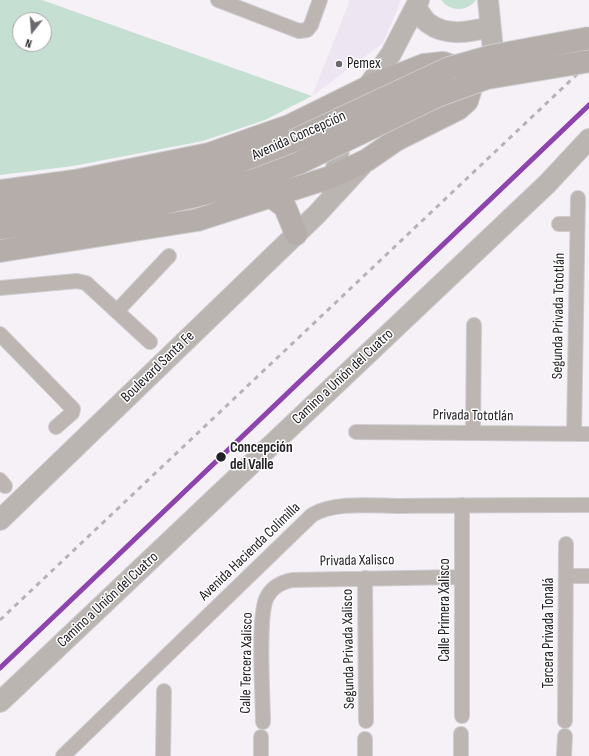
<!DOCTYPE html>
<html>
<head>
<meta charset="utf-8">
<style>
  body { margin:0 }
  #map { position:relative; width:589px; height:756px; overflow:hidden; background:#f5f1f7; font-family:"Sofia Sans Condensed",sans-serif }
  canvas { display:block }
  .north { position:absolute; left:12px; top:12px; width:40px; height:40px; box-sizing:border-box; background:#fff; border:1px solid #a7a6a7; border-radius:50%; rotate:197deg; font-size:11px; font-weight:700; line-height:16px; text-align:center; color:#232024 }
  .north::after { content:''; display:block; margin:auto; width:14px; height:18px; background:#6c696e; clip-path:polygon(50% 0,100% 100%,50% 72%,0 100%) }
</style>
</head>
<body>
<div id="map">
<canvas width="589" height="756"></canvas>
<div class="north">N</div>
</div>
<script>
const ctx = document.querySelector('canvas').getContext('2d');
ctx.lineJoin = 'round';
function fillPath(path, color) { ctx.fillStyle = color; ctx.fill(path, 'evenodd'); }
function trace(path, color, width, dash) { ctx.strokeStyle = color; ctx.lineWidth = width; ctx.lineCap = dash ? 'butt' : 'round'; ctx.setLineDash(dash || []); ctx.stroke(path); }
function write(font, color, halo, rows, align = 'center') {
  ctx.font = font + ' "Sofia Sans Condensed",sans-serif'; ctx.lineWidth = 3; ctx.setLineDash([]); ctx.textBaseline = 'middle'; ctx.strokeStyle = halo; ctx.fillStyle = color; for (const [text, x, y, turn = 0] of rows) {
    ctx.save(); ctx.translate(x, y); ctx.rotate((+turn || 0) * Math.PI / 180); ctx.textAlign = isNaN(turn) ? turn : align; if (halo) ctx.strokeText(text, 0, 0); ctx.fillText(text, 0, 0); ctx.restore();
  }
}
fillPath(new Path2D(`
  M350,0H401L383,43L312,96Z`), '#ede5f1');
fillPath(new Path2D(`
  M0,0H42L312,96L265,120L203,141L73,166L0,175ZM20,20H44V44H20Z
  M441,0H476C467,12 450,12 441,0Z`), '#c5e0d3');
const street = new Path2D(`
  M218,0L299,31L307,30L311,25L320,0
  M559,224H577
  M0,288L77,281L86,283L150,342
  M117,311L169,256
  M0,334L73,409L72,413L56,427
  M356,432L589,434
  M473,433L474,325
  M574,434L578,198
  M0,480L5,486
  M566,576H589
  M365,578L366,721
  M462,716V505
  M565,721L566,544
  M263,722C263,697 257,615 267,597C272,587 282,582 292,580L461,577
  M63,756L312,515C335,501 374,506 401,506C464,505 526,505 589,505
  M163,756L164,691
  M261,756V737
  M365,756V739
  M461,756V734
  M564,756L565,736`);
const secondary = new Path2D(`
  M488,0L493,50L491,72
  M416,7C419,12 423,19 428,23C446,37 470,32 490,27
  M363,93L391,54L419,0
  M331,188L338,160L340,134L342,129
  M0,520L317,214L364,163
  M0,702L547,184L589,139`);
const primary = new Path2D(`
  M0,191L75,181L209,154L289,126L368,87L424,65L443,63L458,68L466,75L471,88L467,101L458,109L396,140L367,160L334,176L197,220L0,251
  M272,197L285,207L296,234
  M0,209L139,187L233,164L293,141
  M0,228C84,218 169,206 251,181C267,176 283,169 299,163`);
trace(street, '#cfccd0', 16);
trace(secondary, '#cfccd0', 22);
trace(primary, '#cfccd0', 24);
trace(street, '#bcb5b1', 14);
trace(secondary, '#bbb5b1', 20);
trace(primary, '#b4ada9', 22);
trace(new Path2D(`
  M0,620L589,63`), '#b8b2b3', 3, [5, 5]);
const primaryBridge = new Path2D(`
  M293,141L449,68L492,56L589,38
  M299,163L437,96L487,78L589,61`);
trace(primaryBridge, '#cfccd0', 24, []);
trace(primaryBridge, '#b4ada9', 22);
trace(new Path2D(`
  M0,668L589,105`), '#8e44ad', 5);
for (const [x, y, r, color] of [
  [339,64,4,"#6c696e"],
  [221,457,5.5,"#232024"]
]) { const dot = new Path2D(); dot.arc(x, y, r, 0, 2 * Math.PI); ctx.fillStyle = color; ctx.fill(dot); trace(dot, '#fff', 1.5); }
write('15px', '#232024', '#fff', [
  ["Pemex",347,64]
], 'left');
write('15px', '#232024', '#fff', [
  ["Avenida Concepción",299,136,-24],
  ["Segunda Privada Tototlán",559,316,-89],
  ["Boulevard Santa Fe",158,367,-44],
  ["Camino a Unión del Cuatro",343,377,-43],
  ["Privada Tototlán",473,416,1],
  ["Avenida Hacienda Colimilla",250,552,-44],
  ["Privada Xalisco",357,561,-1],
  ["Camino a Unión del Cuatro",108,600,-43],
  ["Calle Primera Xalisco",445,610,-90],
  ["Tercera Privada Tonalá",549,633,-90],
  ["Segunda Privada Xalisco",349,649,-91],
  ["Calle Tercera Xalisco",247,663,-89]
]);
write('bold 15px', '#232024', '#fff', [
  ["Concepción",230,448],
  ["del Valle",230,465]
], 'left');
</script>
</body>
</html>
